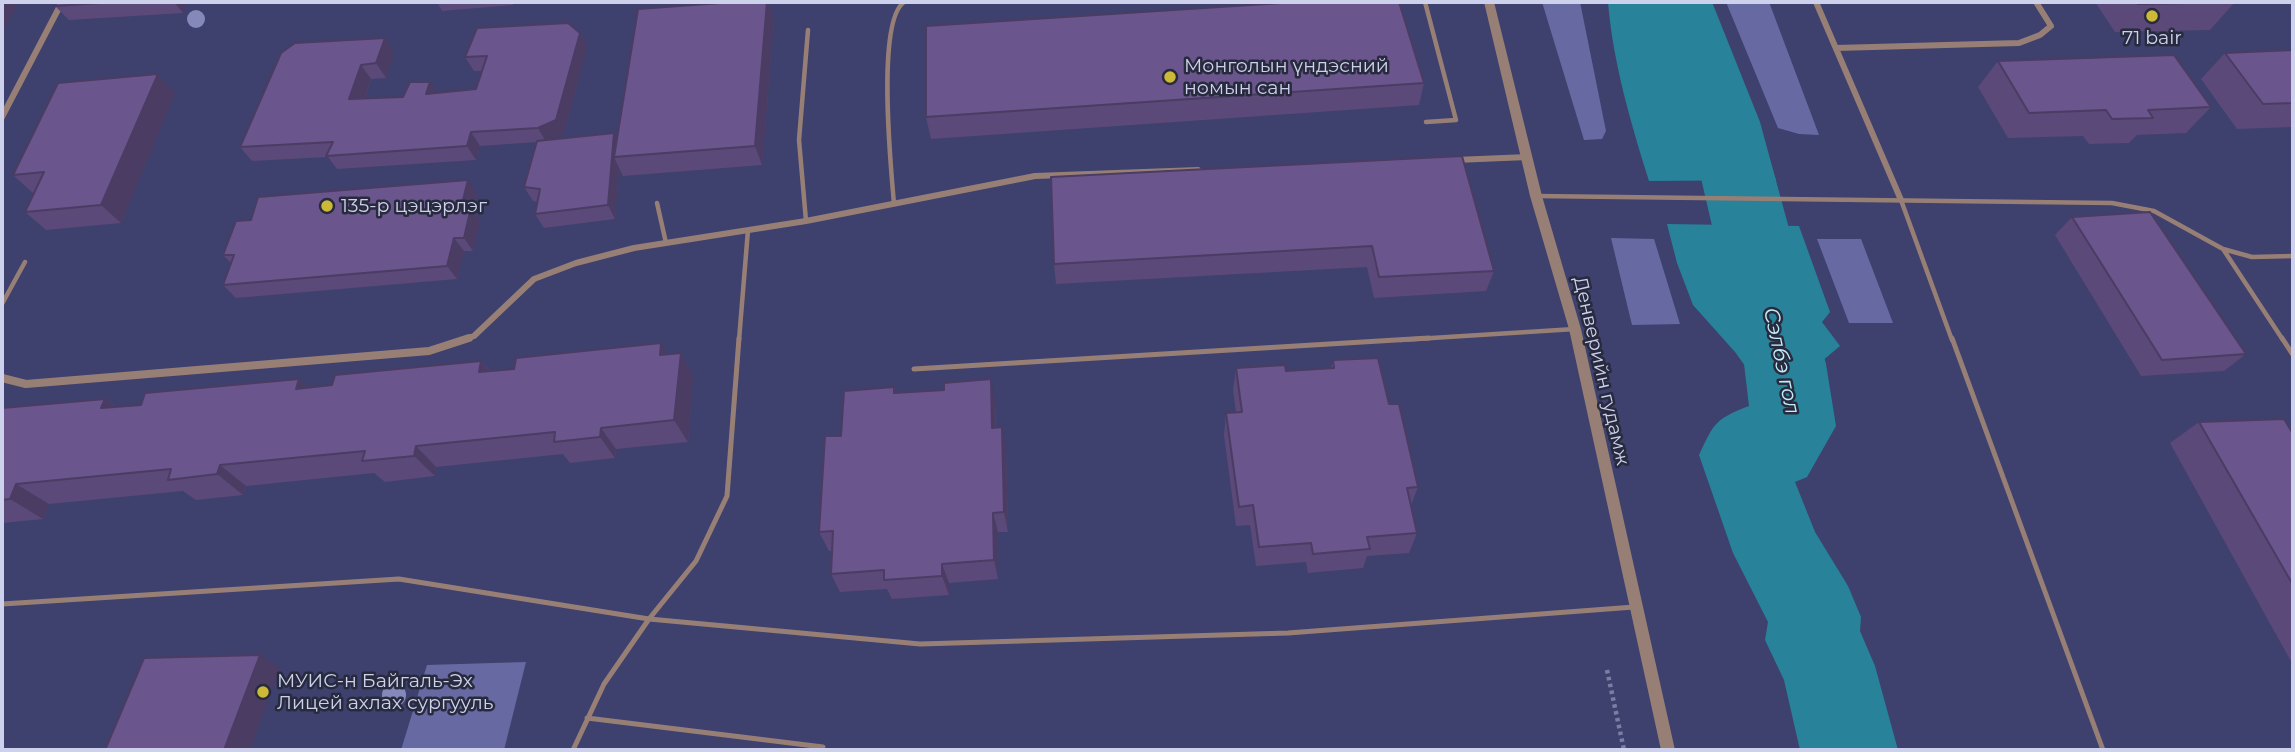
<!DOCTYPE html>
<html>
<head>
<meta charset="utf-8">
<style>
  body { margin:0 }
  #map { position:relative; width:2295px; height:752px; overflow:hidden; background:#3e416d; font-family:Montserrat,sans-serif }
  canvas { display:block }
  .frame { position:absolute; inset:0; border:4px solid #ced1ec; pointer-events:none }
</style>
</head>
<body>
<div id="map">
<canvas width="2295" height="752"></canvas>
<div class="frame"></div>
</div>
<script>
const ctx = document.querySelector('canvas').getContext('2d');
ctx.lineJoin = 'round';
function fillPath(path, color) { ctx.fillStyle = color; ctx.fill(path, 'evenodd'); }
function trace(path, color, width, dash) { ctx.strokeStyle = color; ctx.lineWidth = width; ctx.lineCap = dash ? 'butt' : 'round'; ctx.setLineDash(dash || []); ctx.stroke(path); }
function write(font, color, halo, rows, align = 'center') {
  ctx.font = font + ' Montserrat,sans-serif'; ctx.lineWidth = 5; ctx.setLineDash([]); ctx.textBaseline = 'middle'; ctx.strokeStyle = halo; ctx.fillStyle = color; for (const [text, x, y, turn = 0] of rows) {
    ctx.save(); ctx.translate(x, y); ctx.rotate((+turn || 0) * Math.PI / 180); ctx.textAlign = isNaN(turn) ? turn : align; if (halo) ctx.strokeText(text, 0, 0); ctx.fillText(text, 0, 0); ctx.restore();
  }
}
fillPath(new Path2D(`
  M1542,2H1580L1606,131L1602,139L1584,140Z
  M1726,2H1769L1819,135L1799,134L1778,128Z
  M1611,238L1654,239L1680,324L1632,325Z
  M1817,239H1861L1893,323H1849Z
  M526,662L504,750H401L427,665Z`), '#676aa2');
fillPath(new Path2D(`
  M1608,2H1711L1753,109L1776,180L1649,181C1631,123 1613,63 1608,2Z
  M1667,224L1799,226L1830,312L1822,322L1840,346L1815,367L1792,446L1773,421L1774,406L1735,352L1693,305L1677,263Z`), '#28829a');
fillPath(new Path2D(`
  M1646,2H1712L1760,122L1826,364L1836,426L1807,477L1795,482L1815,532L1848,586L1861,617L1860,631L1875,666L1898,750H1800L1784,680L1765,640L1768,622L1733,553L1699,455C1714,423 1715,419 1749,406L1744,364L1688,122Z`), '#28829a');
trace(new Path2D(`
  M1607,670L1624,750`), '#7b7ea3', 4.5, [3.5, 3.5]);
trace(new Path2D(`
  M1425,2L1456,120L1426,122
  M1536,196L2112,203L2154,211L2223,249L2252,257L2293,256
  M1901,200L1952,340
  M657,203L666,243
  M894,204C891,168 876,22 904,2
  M806,221L799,140L808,30
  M2223,249L2283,340
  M2,304L25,262
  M739,340L748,230
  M1400,340L1575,329`), '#987f76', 4.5);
trace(new Path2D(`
  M1952,338L2103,750
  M2282,338L2293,355
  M914,369L1429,338
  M2,604L399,579L649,619L920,644L1288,633L1634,607
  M587,718L823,747
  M573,750L604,684L649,619L696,561L727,496L739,338`), '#987f76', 5);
trace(new Path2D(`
  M1816,2L1901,200
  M1836,48L2019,43L2040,35L2051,26L2036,2
  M2,117L62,2
  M1455,160L1528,157
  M463,340L474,336L534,279L576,263L634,248L806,221L1035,176L1198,170`), '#987f76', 6);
trace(new Path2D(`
  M2,378L26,384L429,351L469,338`), '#987f76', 8);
fillPath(new Path2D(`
  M1484,2H1494L1542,196L1581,329L1675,750H1661L1569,329L1530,196Z`), '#987f76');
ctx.fillStyle = '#8489b9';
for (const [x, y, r] of [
  [196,19,9],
  [394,695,12]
]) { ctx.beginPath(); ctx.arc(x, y, r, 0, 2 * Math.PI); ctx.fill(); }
fillPath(new Path2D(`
  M58,2H188L183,13L69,20L55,6Z
  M437,2H513V5L442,11Z
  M2095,2H2235L2210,30L2115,32Z
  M774,19L762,165L623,176L619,168L615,219L544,228L535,214L538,202L533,201L524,187L537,142L480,146L476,160L337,169L328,157L252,161L240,147L385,38L394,52L386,78L371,79L365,99L403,97L476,89L482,71H474L465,57L580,33L587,47L564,134L551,139L617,138Z
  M2293,50V127L2237,129L2201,79L2225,53Z
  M1998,61L2211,107L2186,133L2137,135L2129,143L2089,144L2083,136L2008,138L1978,87Z
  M1424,83L1419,105L931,139L926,117Z
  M175,93L121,223L46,230L25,212L34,194L13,175Z
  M1051,177L1494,271L1486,291L1374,298L1367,267L1056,284L1054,264Z
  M477,194L473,210L480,221L473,251H464L457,279L236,298L223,285L231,263L223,255Z
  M2072,217L2246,354L2224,371L2141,376L2055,235Z
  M681,353L693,376L688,442L616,449L615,458L570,463L563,454L436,467L435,476L385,482L374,473L246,486L243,495L196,500L183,491L49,504L43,519L2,523V408L105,399L116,407L141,405L299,379L308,388L332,385L481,361L490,371Z
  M1333,360L1389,404L1418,487L1411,505L1417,533L1409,553L1367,556L1363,568L1308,573L1306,562L1256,566L1250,525L1236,526L1224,435L1226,413L1236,412L1233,390L1236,368L1286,371L1331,368Z
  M897,393L995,401L996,428L1006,448L1008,532H998V579L949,583V595L892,599L887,589L840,592L831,574L832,551H829L819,532L841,436Z
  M2199,422L2293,434V665L2170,443Z`), '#5b4979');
fillPath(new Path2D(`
  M2,2H19L2,32Z
  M174,2H188L183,13Z
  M767,2H768L774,19L762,165L755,146Z
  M580,33L587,47L564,134L546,142L538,128Z
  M385,38L394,52L386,78L376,63Z
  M361,65L371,79L360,113L349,99Z
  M158,74L175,93L121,223L101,205Z
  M430,82L439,96L426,94Z
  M471,132L480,146L476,160L467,146Z
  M614,133L621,147L614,157L619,168L615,219L608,205Z
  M468,180L477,194L473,210L480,221L473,251L464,238L461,208Z
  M454,238L464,251L457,279L447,266Z
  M661,343L674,366L660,355Z
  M681,353L693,376L688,442L674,420Z
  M481,361L499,383L479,372Z
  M299,379L322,401L296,389Z
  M991,379L995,401L996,449L992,428Z
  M105,399L134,421L101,408Z
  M1002,427L1006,448L1008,532L1004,512Z
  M601,428L616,449L615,458L600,437Z
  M416,446L436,467L435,476L414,456Z
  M220,465L246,486L243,495L217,474Z
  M16,484L49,504L43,519L10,499Z
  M993,513L998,532V579L994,560Z
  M942,564L949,583V595L942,576Z
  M260,655L280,668L250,750H224Z`), '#4a3c63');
const building = new Path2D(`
  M58,2H115L55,6Z
  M735,2H767L755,146L614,157L638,9Z
  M1297,2H1399L1424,83L926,117V26Z
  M2136,2H2236L2138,4Z
  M568,23L580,33L556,120L538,128L471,132L467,146L326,156L333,142L240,147L281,53L295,43L385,38L376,63L361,65L349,99L403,97L410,82H430L426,94L476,89L487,56L465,57L477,28Z
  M2293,50V103L2263,104L2225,53Z
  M2174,55L2211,107L2148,110L2153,118L2112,119L2106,110L2029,113L1998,61Z
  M158,74L101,205L25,212L44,172L13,175L58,83Z
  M614,133L608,205L535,214L540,189L524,187L537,141Z
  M1462,156L1494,271L1379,277L1372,246L1054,264L1051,177Z
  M468,180L461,208L471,207L464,238H454L447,266L223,285L234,255H223L236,221L251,220L258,197Z
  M2150,212L2246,354L2162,360L2072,217Z
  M661,343L660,355L681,353L674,420L601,428L600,437L554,442L555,432L416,446L414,456L362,461L365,451L220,465L217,474L168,480L171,469L16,484L10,499L2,500V408L105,399L101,408L141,405L145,393L299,379L296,389L332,385L335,375L481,361L479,372L514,369L516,358Z
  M1378,358L1389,404H1399L1418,487L1407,488L1417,533L1367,537L1370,549L1313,554L1311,543L1259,547L1253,505L1239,507L1226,413L1242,412L1236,368L1285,365L1286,371L1334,368L1333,360Z
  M991,379L992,428L1002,427L1004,512L993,513L994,560L942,564V576L884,580V570L831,574L833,531L819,532L825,436H841L844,391L894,387V393L944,390V383Z
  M2284,419L2293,434V585L2199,422Z
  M260,655L224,750H105L144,658Z`);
fillPath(building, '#6a558d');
trace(building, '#4a3c63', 2);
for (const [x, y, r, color] of [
  [2152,16,7,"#cdb938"],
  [1170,77,7,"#cdb938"],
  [327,206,7,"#cdb938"],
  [263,692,7,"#cdb938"]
]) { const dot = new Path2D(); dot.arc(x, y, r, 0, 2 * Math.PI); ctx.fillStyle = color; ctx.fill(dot); trace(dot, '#282a3e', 2.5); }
write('19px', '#ced1ec', '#282a3e', [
  ["71 bair",2152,38,"center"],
  ["Монголын үндэсний",1184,66],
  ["номын сан",1184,88],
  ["135-р цэцэрлэг",341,206],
  ["МУИС-н Байгаль-Эх",277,681],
  ["Лицей ахлах сургууль",277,703]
], 'left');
write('19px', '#ced1ec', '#282a3e', [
  ["Денверийн гудамж",1601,371,77]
]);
write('italic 21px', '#c2edfb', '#282a3e', [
  ["Сэлбэ гол",1781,361,78]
]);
</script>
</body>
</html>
